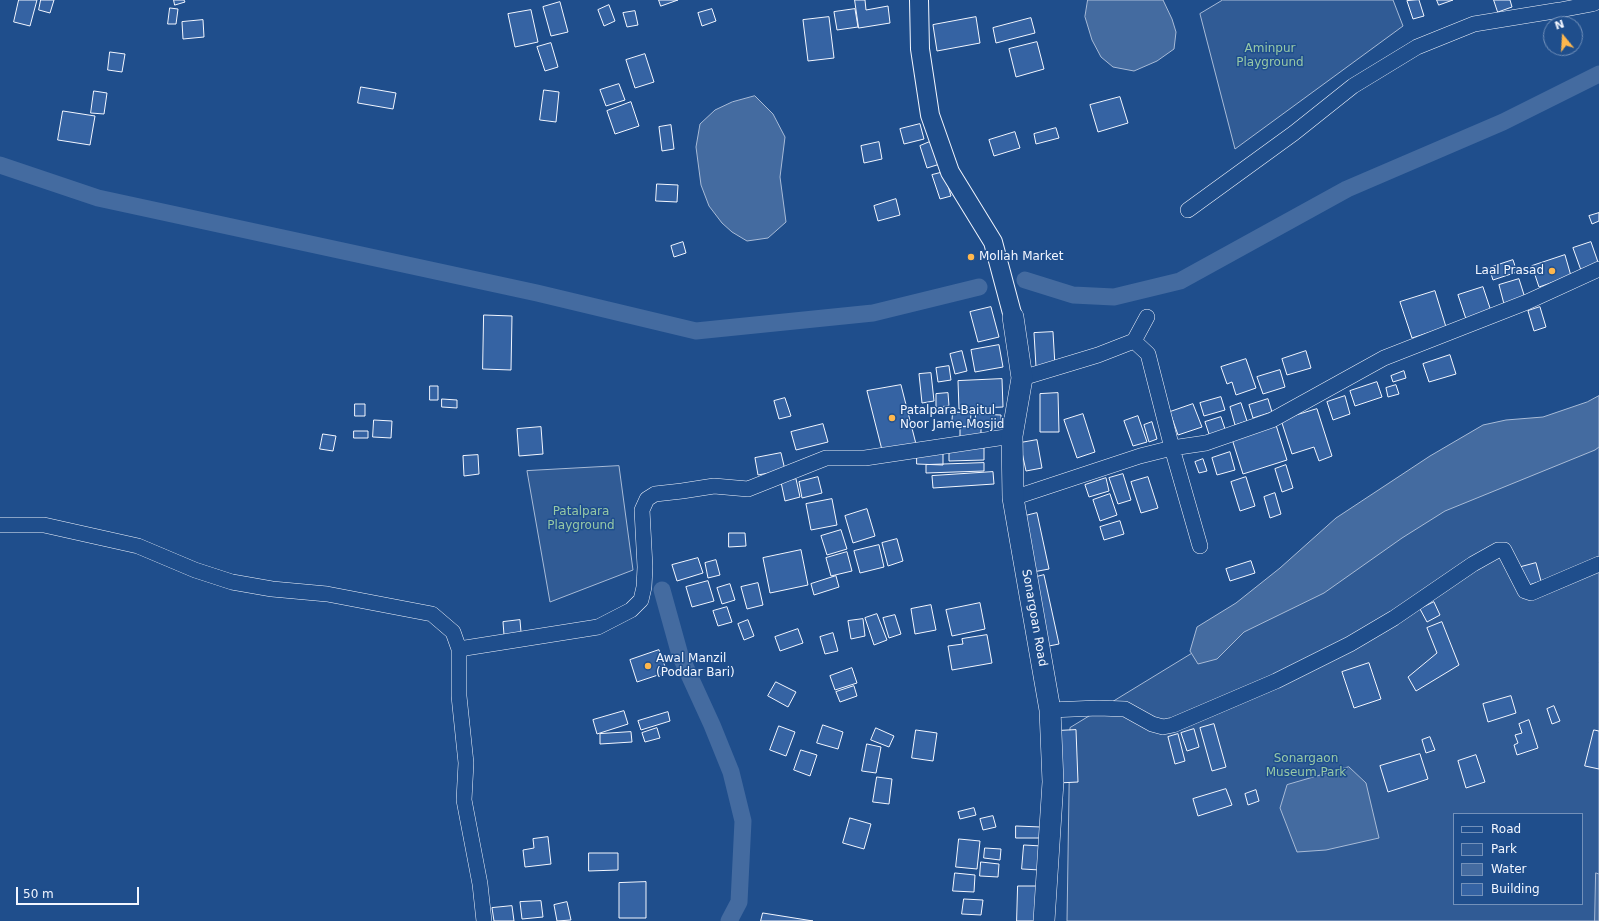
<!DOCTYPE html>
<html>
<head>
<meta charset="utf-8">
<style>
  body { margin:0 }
  #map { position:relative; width:1599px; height:921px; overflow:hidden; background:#1f4e8c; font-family:"DejaVu Sans",sans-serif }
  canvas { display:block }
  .legend { position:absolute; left:1453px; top:813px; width:130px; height:92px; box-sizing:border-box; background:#1f4e8c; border:1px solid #7391ba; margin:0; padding:5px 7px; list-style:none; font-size:12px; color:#f2f6ff }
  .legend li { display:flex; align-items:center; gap:8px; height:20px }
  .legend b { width:20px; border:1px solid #7391ba }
  .north { position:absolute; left:1543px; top:16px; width:40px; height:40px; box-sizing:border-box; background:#1f4e8c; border:1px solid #7391ba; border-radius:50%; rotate:342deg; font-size:11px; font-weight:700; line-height:16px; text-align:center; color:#f2f6ff }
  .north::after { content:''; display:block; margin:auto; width:14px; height:18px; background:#ffb74d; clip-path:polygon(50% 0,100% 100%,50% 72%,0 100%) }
  .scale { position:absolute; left:16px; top:887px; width:123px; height:18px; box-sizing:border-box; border:2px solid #f2f6ff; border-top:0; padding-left:5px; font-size:12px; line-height:14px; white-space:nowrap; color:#f2f6ff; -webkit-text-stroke:3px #1f4e8c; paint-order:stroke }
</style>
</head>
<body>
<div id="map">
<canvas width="1599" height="921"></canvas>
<ul class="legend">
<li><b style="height:5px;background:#1f4e8c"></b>Road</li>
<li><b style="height:11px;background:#305b95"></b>Park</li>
<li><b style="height:11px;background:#446ba0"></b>Water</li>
<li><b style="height:11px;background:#3563a3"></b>Building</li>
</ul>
<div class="north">N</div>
<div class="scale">50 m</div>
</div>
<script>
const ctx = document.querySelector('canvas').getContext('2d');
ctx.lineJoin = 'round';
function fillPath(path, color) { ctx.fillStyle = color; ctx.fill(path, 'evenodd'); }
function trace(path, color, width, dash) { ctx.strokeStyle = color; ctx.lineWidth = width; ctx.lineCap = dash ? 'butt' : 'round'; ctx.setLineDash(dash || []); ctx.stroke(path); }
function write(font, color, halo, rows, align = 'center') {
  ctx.font = font + ' "DejaVu Sans",sans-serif'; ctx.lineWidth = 3; ctx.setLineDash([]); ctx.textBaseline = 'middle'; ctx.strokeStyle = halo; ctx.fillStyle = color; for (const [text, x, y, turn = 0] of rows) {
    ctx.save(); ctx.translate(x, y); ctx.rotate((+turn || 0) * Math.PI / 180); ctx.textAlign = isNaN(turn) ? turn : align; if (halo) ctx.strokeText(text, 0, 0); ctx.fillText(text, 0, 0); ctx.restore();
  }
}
const green = new Path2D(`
  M1223,0H1393L1403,26L1235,149L1200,14Z
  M1599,405V921H1067L1070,728ZM1454,814H1582V904H1454Z
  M619,466L633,570L550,602L527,471Z`);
fillPath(green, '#305b95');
trace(green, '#a8bbd7', 1);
const water = new Path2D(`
  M1088,0H1163L1172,19L1176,32L1174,49L1157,61L1134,71L1113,67L1101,57L1092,40L1085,17Z
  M755,96L773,114L785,137L780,177L786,222L768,238L747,241L732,232L722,223L709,206L701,185L696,147L700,124L715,110L732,102Z
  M1599,396V447L1595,450L1445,511L1402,538L1324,593L1244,632L1217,659L1198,664L1190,651L1197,627L1236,603L1280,568L1336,518L1430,456L1483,425L1506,420L1543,417L1587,402Z
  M1349,767L1366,783L1379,838L1326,850L1297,852L1280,808L1287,785Z
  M1596,873L1599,874V921H1595Z`);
fillPath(water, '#446ba0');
trace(water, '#a8bbd7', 1);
trace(new Path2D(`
  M0,165L98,198L537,293L696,331L873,313L979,287
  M1025,280L1073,295L1114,297L1180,281L1347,189L1503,122L1599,74
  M662,590L680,655L712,725L731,772L743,821L739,902L729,921`), '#446ba0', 17);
const building = new Path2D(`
  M19,0H37L30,26L14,22Z
  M41,0H54L50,13L39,10Z
  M174,0H184L185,2L175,5Z
  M659,0H678L661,6Z
  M855,0H865L866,10L888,6L890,23L859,28Z
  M1419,0L1424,16L1413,19L1407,1Z
  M1437,0H1453L1439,5Z
  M1494,0H1510L1512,7L1498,12Z
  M560,2L568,32L551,36L543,7Z
  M609,5L615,21L604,26L598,10Z
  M170,8L178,9L176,24H168Z
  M712,9L716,21L702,26L698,13Z
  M855,9L858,27L837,30L834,12Z
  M531,10L538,42L515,47L508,14Z
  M635,11L638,25L627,27L623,13Z
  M829,17L834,58L808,61L803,20Z
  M976,17L980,43L937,51L933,25Z
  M1031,18L1035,33L996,43L993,28Z
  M203,20L204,37L183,39L182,22Z
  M1037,42L1044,69L1016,77L1009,49Z
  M551,43L558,67L545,71L537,47Z
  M110,52L125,54L122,72L108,70Z
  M645,54L654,82L635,88L626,60Z
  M619,84L625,100L606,106L600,90Z
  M361,87L396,93L393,109L358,103Z
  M544,90L559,92L556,122L540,120Z
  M94,91L107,93L104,114L91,113Z
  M1120,97L1128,123L1098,132L1090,105Z
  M631,102L639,126L615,134L607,111Z
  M63,111L95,116L90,145L58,140Z
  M920,124L924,139L904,144L900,129Z
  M671,125L674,149L662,151L659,127Z
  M1056,128L1059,138L1036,144L1034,134Z
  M1015,132L1020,148L994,156L989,140Z
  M932,141L940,164L927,168L920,146Z
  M879,142L882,159L864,163L861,146Z
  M944,172L951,196L940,199L932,175Z
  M657,184L678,185L677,202L656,201Z
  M896,199L900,215L878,221L874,206Z
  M1599,213V221L1592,224L1589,216Z
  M683,242L686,253L674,257L671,246Z
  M1591,242L1599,265L1582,273L1573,248Z
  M1565,255L1571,276L1539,287L1532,266Z
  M1513,260L1517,272L1493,280L1489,268Z
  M1519,279L1525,298L1504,304L1499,285Z
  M1483,287L1491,311L1466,319L1458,295Z
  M1435,291L1446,327L1412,338L1400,302Z
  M991,307L999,337L978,342L970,312Z
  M1540,307L1546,327L1534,331L1528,311Z
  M484,315L512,316L511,370L483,369Z
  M1053,332L1055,366L1036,367L1034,333Z
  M999,345L1003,367L975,372L971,350Z
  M962,351L967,371L955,374L950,354Z
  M1306,351L1311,368L1287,375L1282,359Z
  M1450,355L1456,374L1429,382L1423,364Z
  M1246,359L1256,388L1236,395L1232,382L1227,384L1221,367Z
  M949,366L951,380L938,382L936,368Z
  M1280,370L1285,387L1263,394L1257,377Z
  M1404,371L1406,378L1393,382L1391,376Z
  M931,373L934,401L922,403L919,374Z
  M1002,379L1003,407L959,409L958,381Z
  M1377,382L1382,397L1355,406L1350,391Z
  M901,385L916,444L882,450L867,391Z
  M1396,385L1399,394L1388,397L1386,388Z
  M430,386H438V400H430Z
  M948,393L949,406L936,407V394Z
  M1058,393L1059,432H1040V394Z
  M1345,396L1350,414L1333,420L1327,402Z
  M1221,397L1225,410L1204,416L1200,403Z
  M785,398L791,416L779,419L774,401Z
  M442,399L457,400V408L442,407Z
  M1268,399L1272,412L1253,418L1249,405Z
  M1241,403L1247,421L1235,425L1230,407Z
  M355,404H365V416H355Z
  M1193,404L1202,427L1178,435L1170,412Z
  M1317,409L1332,456L1319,461L1314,447L1292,454L1281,420Z
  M953,412L971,413L970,427L952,426Z
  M976,414L1001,415V428L975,427Z
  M1083,414L1095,452L1077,458L1064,420Z
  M1138,416L1147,442L1133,446L1124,421Z
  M1221,417L1226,432L1210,437L1205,422Z
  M374,420L392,421L391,438L373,437Z
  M1152,422L1157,439L1149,442L1144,425Z
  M823,424L828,442L796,450L791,432Z
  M1276,425L1287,460L1243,474L1232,439Z
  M981,426V438H960V427Z
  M541,427L543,454L519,456L517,429Z
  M354,431H368V438H354Z
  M323,434L336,436L333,451L320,449Z
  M1037,440L1042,468L1026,471L1020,443Z
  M984,448V460L949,461V449Z
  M917,452L943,453V465L917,464Z
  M1230,452L1235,470L1217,475L1212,458Z
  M781,453L785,470L758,475L755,458Z
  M478,455L479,474L464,476L463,456Z
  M1203,459L1207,471L1199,473L1195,462Z
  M984,463V471L926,473V465Z
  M1286,465L1293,488L1282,492L1275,469Z
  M993,472L994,484L933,488L932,476Z
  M1123,474L1131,500L1118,504L1109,478Z
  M818,477L822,493L802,498L799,482Z
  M1148,477L1158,508L1141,513L1131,482Z
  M1246,477L1255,506L1240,511L1231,482Z
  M1106,478L1109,491L1089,497L1085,485Z
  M796,479L800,497L785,501L781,482Z
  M1275,493L1281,514L1270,518L1264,497Z
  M1110,494L1117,515L1100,521L1093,500Z
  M832,499L837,525L811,530L806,504Z
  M867,509L875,536L853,543L845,516Z
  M1037,513L1049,569L1033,572L1021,517Z
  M1120,521L1124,534L1104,540L1100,527Z
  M841,530L847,549L827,555L821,536Z
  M729,533H745L746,546L729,547Z
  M897,539L903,561L888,566L882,543Z
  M879,545L884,567L860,573L854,551Z
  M801,550L808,585L770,593L763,558Z
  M847,552L852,571L831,576L826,558Z
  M698,558L703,573L677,581L672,565Z
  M716,560L720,575L708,578L705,563Z
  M1251,561L1255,573L1230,581L1226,569Z
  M1536,563L1541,581L1526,586L1521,567Z
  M1044,575L1059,644L1044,647L1029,579Z
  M836,576L839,587L814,595L811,584Z
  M708,581L714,601L692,607L686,587Z
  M758,583L763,605L747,609L741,587Z
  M730,584L735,600L722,604L717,588Z
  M1434,602L1440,615L1427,622L1420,609Z
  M980,603L985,629L952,636L946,610Z
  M931,605L936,630L915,634L911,609Z
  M727,607L732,622L718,626L713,611Z
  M877,614L887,640L874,645L865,618Z
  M895,615L901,634L889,638L883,618Z
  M863,619L865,636L851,639L848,621Z
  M520,620L521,632L504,635L503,622Z
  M748,620L754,636L744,640L738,624Z
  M1442,622L1459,665L1416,691L1408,677L1437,653L1427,628Z
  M798,629L803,643L780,651L775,637Z
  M833,633L838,651L825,654L820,637Z
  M987,635L992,663L952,670L948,646L963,644L962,639Z
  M659,650L667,672L637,682L630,660Z
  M1369,663L1381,699L1354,708L1342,672Z
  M852,668L857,683L835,690L830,676Z
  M776,682L796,692L788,707L768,696Z
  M854,686L857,696L840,702L836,692Z
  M1511,696L1516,713L1488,722L1483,704Z
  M1554,706L1560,721L1552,724L1547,709Z
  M624,711L628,724L597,734L593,720Z
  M668,712L670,721L641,730L638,721Z
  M1529,720L1538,748L1517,755L1514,745L1518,743L1515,735L1522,733L1519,724Z
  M1214,724L1226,767L1212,771L1200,728Z
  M823,725L843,732L838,749L817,743Z
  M779,726L795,732L786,756L770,750Z
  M657,728L660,738L645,742L642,733Z
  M876,728L894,736L889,747L871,740Z
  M1194,729L1199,747L1187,751L1181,733Z
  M916,730L937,733L933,761L912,758Z
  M1076,730L1078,782L1058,783L1056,731Z
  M1594,730L1599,731V769L1585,766Z
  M631,732L632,742L600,744V734Z
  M1178,734L1185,761L1175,764L1168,737Z
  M1430,737L1435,750L1426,753L1422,740Z
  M867,744L881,747L876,773L862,771Z
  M801,750L817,755L810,776L794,770Z
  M1420,754L1428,779L1388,792L1380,766Z
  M1476,755L1485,782L1466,788L1458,761Z
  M877,777L892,779L889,804L873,802Z
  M1226,789L1232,805L1198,816L1193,799Z
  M1256,790L1259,801L1248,805L1245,794Z
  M974,808L976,815L960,819L958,812Z
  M993,816L996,827L983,830L980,819Z
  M850,818L871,824L864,849L843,843Z
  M1016,826L1041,827V838H1016Z
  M548,837L551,864L525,867L523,850L534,848L533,839Z
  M959,839L980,841L977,869L956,867Z
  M1024,845L1042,846L1040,870L1022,869Z
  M985,848L1001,849L1000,860L984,858Z
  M589,853H618V870L589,871Z
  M981,862L999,864L998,877L980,876Z
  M955,873L975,875L974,892L953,891Z
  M646,882V918H619V883Z
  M1018,886H1038L1037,921H1017Z
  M964,899L983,900L981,915L962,914Z
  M541,901L543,917L522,919L520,902Z
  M567,902L571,920L557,921L554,905Z
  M512,906L514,921H494L492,908Z
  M763,913L813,921H761Z`);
fillPath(building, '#3563a3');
trace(building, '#f2f6ff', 1);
const minor = new Path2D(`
  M1188,210L1294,133L1353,86L1417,47L1474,24L1560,10L1592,4L1599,1
  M1134,341L1148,354L1172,448L1200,546
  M1022,378L1098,355L1134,341L1147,317
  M1013,498L1140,456L1172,448L1206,443L1272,420L1384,358L1527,302L1599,269
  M0,525H44L138,546L195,570L232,582L272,589L327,594L432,614L453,632L459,649V696L466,763L464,800L480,884L484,921
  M459,649L598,627L631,610L641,600L644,587L645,567L642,510L647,499L655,494L682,491L714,486L748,489L826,458H865L1012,436
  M1050,710L1098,708L1125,709L1152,724L1163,727L1173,725L1276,681L1350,644L1394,618L1473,564L1498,550H1504L1525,591L1531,593L1599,564`);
const tertiary = new Path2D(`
  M919,0L920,49L930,115L950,172L993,242L1013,317`);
const secondary = new Path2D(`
  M1013,317L1022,378L1012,436L1013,498L1050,710L1053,782L1044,921`);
trace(minor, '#f2f6ff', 16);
trace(tertiary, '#f2f6ff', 20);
trace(secondary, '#f2f6ff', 22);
trace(minor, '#1f4e8c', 15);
trace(tertiary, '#1f4e8c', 18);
trace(secondary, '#1f4e8c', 21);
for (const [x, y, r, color] of [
  [971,257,4,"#ffb74d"],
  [1552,271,4,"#ffb74d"],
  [892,418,4,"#ffb74d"],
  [648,666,4,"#ffb74d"]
]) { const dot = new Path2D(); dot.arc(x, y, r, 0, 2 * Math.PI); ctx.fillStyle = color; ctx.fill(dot); trace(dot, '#1f4e8c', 1.5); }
write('12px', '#97c8a6', '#1f4e8c', [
  ["Aminpur",1270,49],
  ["Playground",1270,63],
  ["Patalpara",581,512],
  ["Playground",581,526],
  ["Sonargaon",1306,759],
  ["Museum Park",1306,773]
]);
write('12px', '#f2f6ff', '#1f4e8c', [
  ["Mollah Market",979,257],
  ["Laal Prasad",1544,271,"right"],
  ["Patalpara Baitul",900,411],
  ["Noor Jame Mosjid",900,425],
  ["Awal Manzil",656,659],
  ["(Poddar Bari)",656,673]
], 'left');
write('12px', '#f2f6ff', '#1f4e8c', [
  ["Sonargoan Road",1034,618,80]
]);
</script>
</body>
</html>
